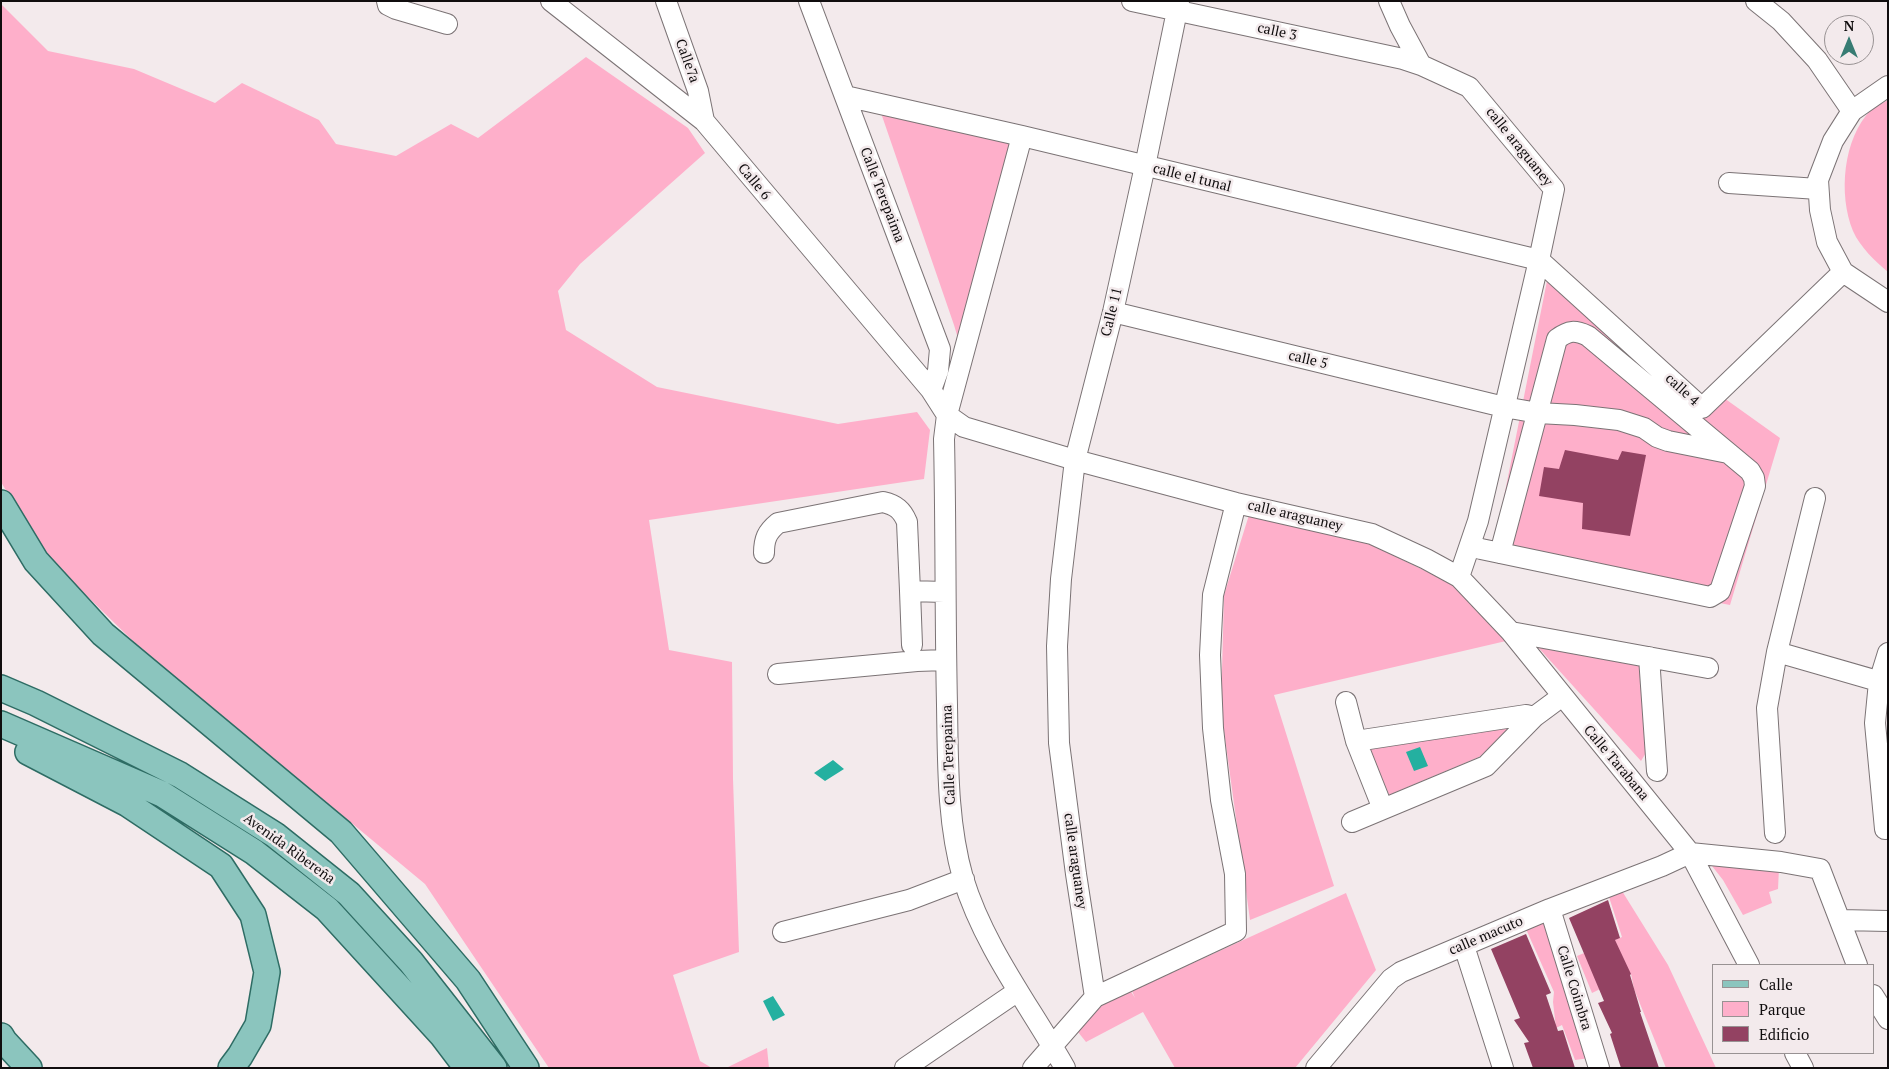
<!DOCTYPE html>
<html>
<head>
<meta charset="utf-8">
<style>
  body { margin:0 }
  #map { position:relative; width:1889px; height:1069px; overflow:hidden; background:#f3eaec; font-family:"PT Serif",serif }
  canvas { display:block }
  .frame { position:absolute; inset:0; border:2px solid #100d0e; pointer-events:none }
  .legend { position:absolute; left:1712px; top:964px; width:162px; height:90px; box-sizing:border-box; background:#f3eaec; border:1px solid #989293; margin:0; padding:6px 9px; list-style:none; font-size:15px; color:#100d0e }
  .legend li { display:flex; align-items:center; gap:10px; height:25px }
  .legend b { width:25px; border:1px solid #989293 }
  .north { position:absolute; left:1824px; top:15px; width:50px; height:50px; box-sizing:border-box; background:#f3eaec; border:1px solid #989293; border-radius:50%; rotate:0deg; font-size:14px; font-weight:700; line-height:20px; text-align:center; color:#100d0e }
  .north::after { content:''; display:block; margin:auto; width:18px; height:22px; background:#377c73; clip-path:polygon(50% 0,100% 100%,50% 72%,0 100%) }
</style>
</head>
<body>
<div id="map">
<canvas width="1889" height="1069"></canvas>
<div class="frame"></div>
<ul class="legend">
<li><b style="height:6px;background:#8bc5be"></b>Calle</li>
<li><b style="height:14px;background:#feafca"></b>Parque</li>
<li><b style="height:14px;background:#934262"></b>Edificio</li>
</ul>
<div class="north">N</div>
</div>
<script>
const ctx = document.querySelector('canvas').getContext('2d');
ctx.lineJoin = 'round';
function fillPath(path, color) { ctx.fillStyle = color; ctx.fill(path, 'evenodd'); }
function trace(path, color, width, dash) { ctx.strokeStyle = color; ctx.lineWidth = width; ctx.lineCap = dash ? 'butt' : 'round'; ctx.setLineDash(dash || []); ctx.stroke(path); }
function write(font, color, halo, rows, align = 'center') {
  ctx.font = font + ' "PT Serif",serif'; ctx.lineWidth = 5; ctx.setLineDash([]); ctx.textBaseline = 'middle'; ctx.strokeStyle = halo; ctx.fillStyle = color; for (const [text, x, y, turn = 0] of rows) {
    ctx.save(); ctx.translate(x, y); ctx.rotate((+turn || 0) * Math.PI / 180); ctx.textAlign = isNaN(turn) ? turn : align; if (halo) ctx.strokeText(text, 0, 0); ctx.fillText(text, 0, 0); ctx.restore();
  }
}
fillPath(new Path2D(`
  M1,4L48,51L134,69L215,103L242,83L319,120L336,144L396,156L451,124L478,138L586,57L688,128L705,153L580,264L558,291L566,330L657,387L838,424L917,412L930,430L924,479L649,520L669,650L732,662L733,779L739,952L673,975L700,1061L712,1068H549L425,884L135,643L43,553L1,482Z
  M1888,100V272C1875,261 1860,247 1853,231C1838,195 1843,138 1871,110C1876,106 1883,103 1888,100Z
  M881,113L1011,142L960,345L954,325Z
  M1547,281L1702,419L1724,398L1780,438L1730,605L1487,557L1498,527Z
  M1249,515L1370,544L1456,586L1506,641L1274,695L1334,886L1250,920L1221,709L1224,595Z
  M1536,645L1643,663L1647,751L1641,761Z
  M1522,722L1479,757L1389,795L1369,747Z
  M1713,857L1779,868L1778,889L1769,892L1772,903L1743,915L1723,880L1712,866Z
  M1622,891L1668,965L1716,1068H1666L1634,989L1631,974L1592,993L1577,956L1622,937L1609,897Z
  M1346,893L1376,970L1295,1068H1175L1143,1012L1086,1042L1078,1032L1096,1000L1127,985L1135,998L1132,991Z
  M1547,919L1590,1058L1575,1060L1562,1025L1556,1028L1553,1002L1554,992L1526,929Z
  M767,1048L769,1068H726Z`), '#feafca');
fillPath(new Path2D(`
  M1420,747L1428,766L1414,771L1406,752Z
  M833,760L844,769L825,781L814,773Z
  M773,996L785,1015L773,1021L763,1001Z`), '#24b0a0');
fillPath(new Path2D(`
  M1565,450L1618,460L1622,451L1646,455L1630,536L1582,529L1583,503L1539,496L1544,467L1559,469Z
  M1608,900L1620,938L1615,940L1631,974L1630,975L1641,1012H1640L1659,1068H1621L1610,1034L1612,1033L1598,1003L1604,1001L1569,918Z
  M1526,934L1551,993L1546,995L1558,1031L1563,1030L1575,1068H1533L1524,1043L1529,1042L1514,1020L1520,1018L1491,949Z`), '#934262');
const minor = new Path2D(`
  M387,1L388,5L396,9L447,24
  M551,1L704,121L931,390L947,415L964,427L1075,460L1113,312L1145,166L1179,1
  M666,1L698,91L704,121
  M809,1L940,349L938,371L931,390
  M1132,1L1403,59L1421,65
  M1389,1L1400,26L1421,65L1469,87L1554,189L1539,260L1478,521L1459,577
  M1756,1L1781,21L1817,60L1852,111
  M1888,86L1852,111L1833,141L1818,180L1820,210L1827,242L1843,272L1888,302
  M845,96L1022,136L1539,260L1702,408L1843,272
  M1022,136L947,415L944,439C946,528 945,616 947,705C948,762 947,822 963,878C984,947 1030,1006 1065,1068
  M1729,183L1818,189
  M1113,312L1504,407L1538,413L1575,415L1619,420L1644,428L1657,437L1668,441L1728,453
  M1470,546L1481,549L1710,597L1720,591L1755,486L1754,478L1750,471L1588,336C1575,330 1569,330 1557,339L1500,553
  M764,553C764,539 767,532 778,523L883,502C896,505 902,510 907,522L910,591L944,592
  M910,591L912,645
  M1511,632L1708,668
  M1777,652L1815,498
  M1649,657L1657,771
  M778,674L917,661L946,660
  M1346,702L1356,741L1383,809
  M1356,741L1526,715L1534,717
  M1352,822L1486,766L1534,717L1561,697
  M1885,829L1875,723L1879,682L1888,653
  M1775,833L1767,708L1777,652L1888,684
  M1690,853L1781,862L1820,869L1857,965
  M1550,909L1599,1068
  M1840,920L1888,921
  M783,932L909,900L964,879
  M1464,946L1503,1068
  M1873,995L1888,1019
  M1095,997L1236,931L1235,874L1221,800L1213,728L1210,655L1213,595L1236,503
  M1795,1053L1803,1068
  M905,1068L1018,991
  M1033,1068L1095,997L1076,874L1059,743L1057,646L1061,579L1075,460L1236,503L1372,534L1426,559L1459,577L1511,632L1690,853L1749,965
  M1316,1068L1391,979L1401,972L1550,909L1662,866L1690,853`);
const major = new Path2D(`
  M1,503L36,561L103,634L341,832L468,980L526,1068
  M1,688L36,703L180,775L275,835L349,894L411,962L494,1068
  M1,724L162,794L254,852L327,909L442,1035L467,1068
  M28,752L128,804L221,866L253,915L267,972L258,1025L240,1056L231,1068
  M1,1036L4,1041L29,1068`);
trace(minor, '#7b7375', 22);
trace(major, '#2e6c64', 28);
trace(minor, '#fff', 20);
trace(major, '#8bc5be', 25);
write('14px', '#100d0e', '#f3eaec', [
  ["calle 3",1277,32,12],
  ["Calle7a",687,61,70],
  ["calle araguaney",1519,147,51],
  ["calle el tunal",1192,178,14],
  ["Calle 6",754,182,50],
  ["Calle Terepaima",882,195,69],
  ["Calle 11",1112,312,-76],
  ["calle 5",1308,360,13],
  ["calle 4",1682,390,42],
  ["calle araguaney",1295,516,13],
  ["Calle Terepaima",949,755,-92],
  ["Calle Tarabana",1616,763,50],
  ["Avenida Ribereña",289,849,36],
  ["calle araguaney",1075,861,82],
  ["calle macuto",1486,936,-23],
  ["Calle Coimbra",1574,988,73]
]);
</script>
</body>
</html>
